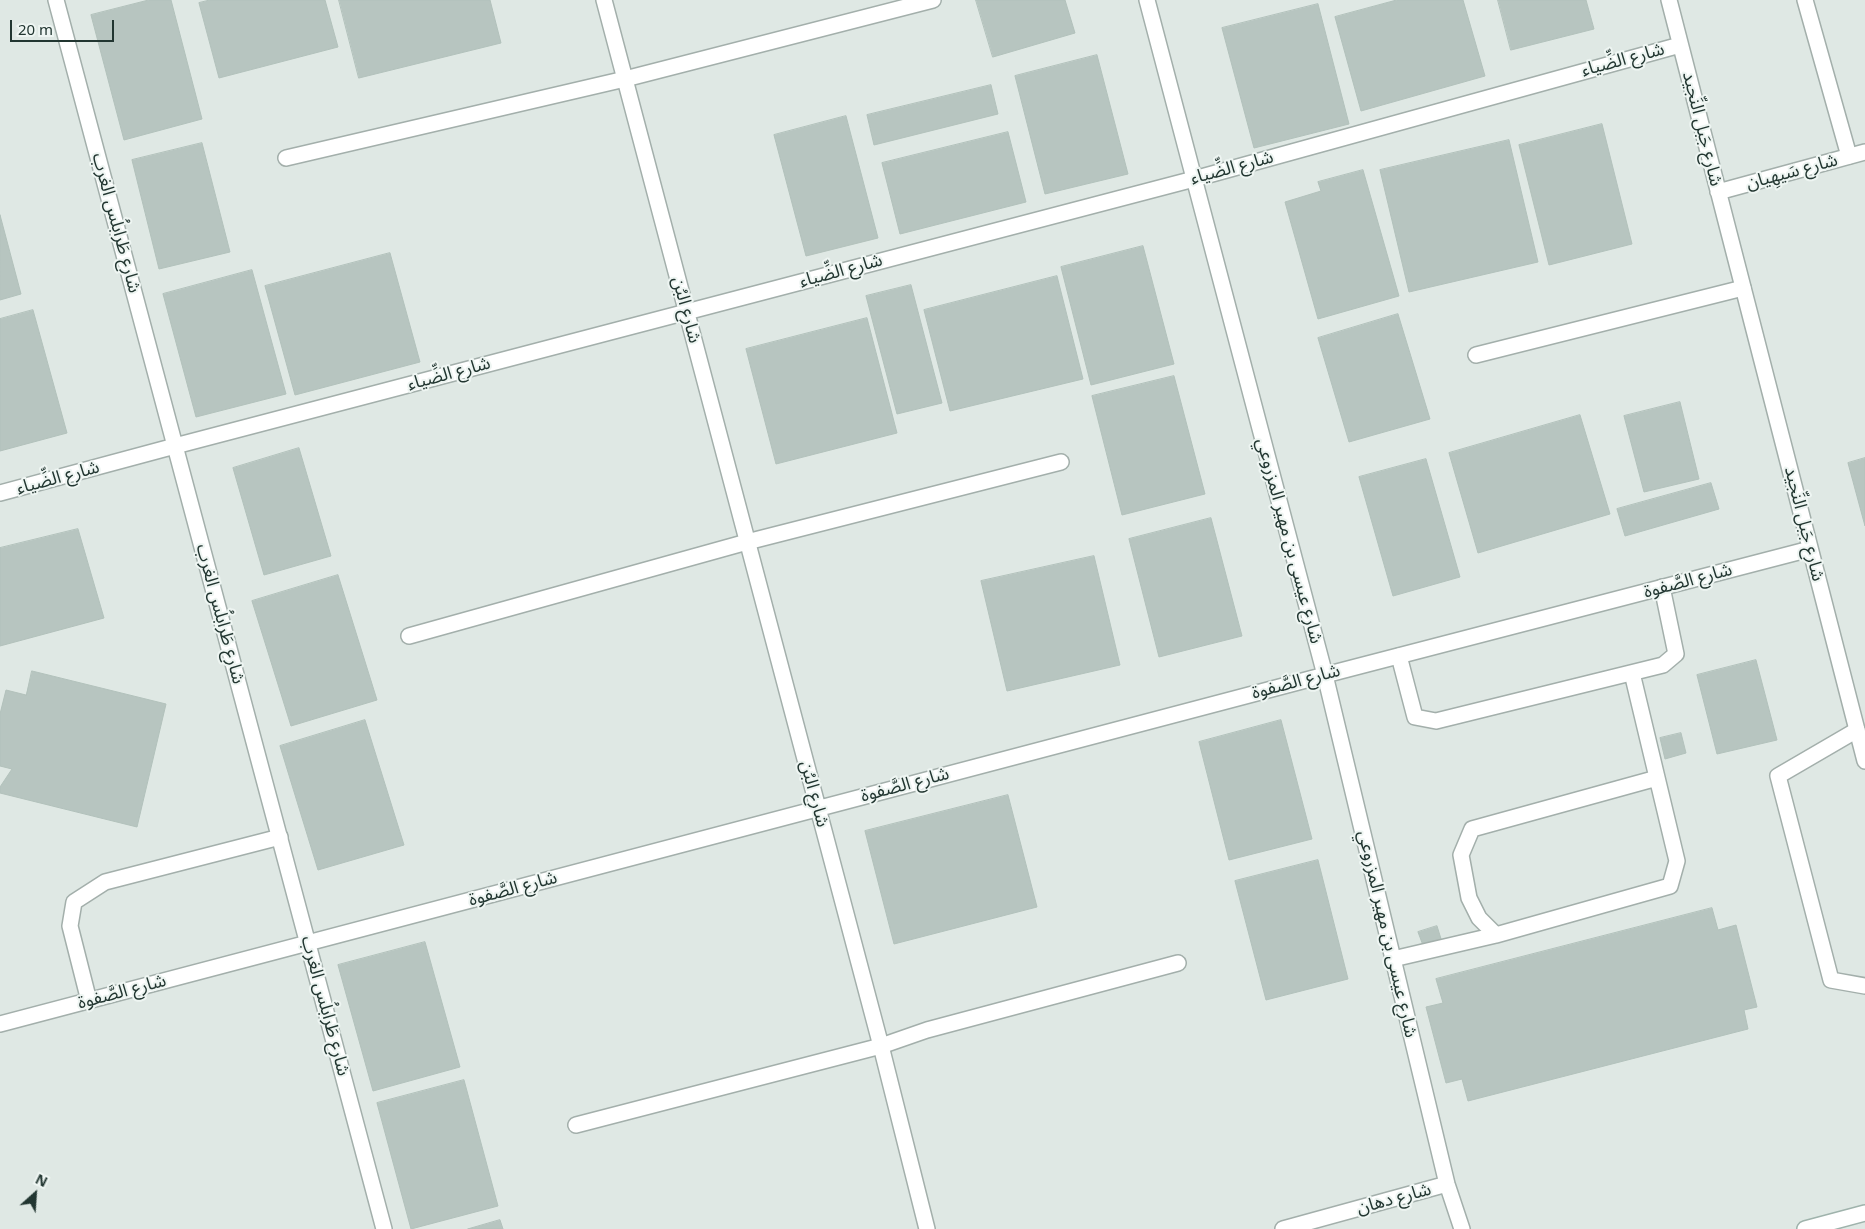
<!DOCTYPE html>
<html>
<head>
<meta charset="utf-8">
<style>
  body { margin:0 }
  #map { position:relative; width:1865px; height:1229px; overflow:hidden; background:#dfe8e4; font-family:"Noto Sans",sans-serif }
  canvas { display:block }
  .north { position:absolute; left:10px; top:1169px; width:50px; height:50px; -webkit-text-stroke:4px #eef5f2; paint-order:stroke; rotate:26deg; font-size:14px; font-weight:700; line-height:20px; text-align:center; color:#223631 }
  .north::after { content:''; display:block; margin:auto; width:18px; height:22px; background:#223631; clip-path:polygon(50% 0,100% 100%,50% 72%,0 100%) }
  .scale { position:absolute; left:10px; top:20px; width:104px; height:22px; box-sizing:border-box; border:2px solid #223631; border-top:0; padding-left:6px; font-size:15px; line-height:18px; white-space:nowrap; color:#223631; -webkit-text-stroke:4px #eef5f2; paint-order:stroke }
</style>
</head>
<body>
<div id="map">
<canvas width="1865" height="1229"></canvas>
<div class="north">N</div>
<div class="scale">20 m</div>
</div>
<script>
const ctx = document.querySelector('canvas').getContext('2d');
ctx.lineJoin = 'round';
function fillPath(path, color) { ctx.fillStyle = color; ctx.fill(path, 'evenodd'); }
function trace(path, color, width, dash) { ctx.strokeStyle = color; ctx.lineWidth = width; ctx.lineCap = dash ? 'butt' : 'round'; ctx.setLineDash(dash || []); ctx.stroke(path); }
function write(font, color, halo, rows, align = 'center') {
  ctx.font = font + ' "Noto Sans","Noto Sans Arabic",sans-serif'; ctx.lineWidth = 4; ctx.setLineDash([]); ctx.textBaseline = 'middle'; ctx.strokeStyle = halo; ctx.fillStyle = color; for (const [text, x, y, turn = 0] of rows) {
    ctx.save(); ctx.translate(x, y); ctx.rotate((+turn || 0) * Math.PI / 180); ctx.textAlign = isNaN(turn) ? turn : align; if (halo) ctx.strokeText(text, 0, 0); ctx.fillText(text, 0, 0); ctx.restore();
  }
}
const building = new Path2D(`
  M149,0H171L202,119L124,140L91,15Z
  M210,0H325L338,47L219,78L199,3Z
  M339,0H490L501,43L359,78Z
  M976,0H1065L1075,33L993,57Z
  M1397,0H1463L1485,76L1361,111L1335,17Z
  M1498,0H1586L1594,29L1511,50Z
  M1318,4L1349,124L1254,148L1222,28Z
  M1097,55L1128,174L1045,194L1015,76Z
  M991,85L998,114L874,145L867,115Z
  M846,116L878,238L806,256L774,135Z
  M1602,124L1632,244L1549,265L1519,145Z
  M1008,132L1026,202L900,234L882,163Z
  M1509,140L1538,262L1409,292L1380,170Z
  M202,143L230,252L159,269L132,160Z
  M1363,170L1399,296L1318,319L1285,202L1321,191L1318,182Z
  M0,215L21,294L0,300Z
  M1143,246L1174,364L1091,385L1061,267Z
  M390,253L420,362L295,395L265,286Z
  M252,270L286,394L196,417L163,294Z
  M1057,276L1083,379L950,411L924,310Z
  M911,285L942,403L897,414L866,296Z
  M33,310L67,433L0,451V319Z
  M1398,314L1430,419L1349,442L1318,338Z
  M867,318L897,433L776,464L746,349Z
  M1174,376L1205,494L1122,515L1092,396Z
  M1680,402L1699,479L1644,492L1624,416Z
  M1580,415L1610,514L1478,553L1449,453Z
  M299,448L331,556L264,575L233,468Z
  M1865,458V526L1848,463Z
  M1426,459L1460,577L1393,596L1359,477Z
  M1711,483L1719,509L1625,536L1617,509Z
  M1211,518L1242,636L1159,657L1129,539Z
  M78,529L104,618L0,646V548Z
  M1094,556L1120,665L1007,691L981,581Z
  M338,575L377,700L291,726L252,601Z
  M1756,660L1777,740L1717,754L1697,675Z
  M32,671L166,704L137,827L0,793V787L12,769L0,766V714L6,690L26,695Z
  M365,720L404,845L318,870L280,746Z
  M1281,720L1312,839L1229,860L1199,742Z
  M1681,733L1686,753L1665,759L1660,738Z
  M1008,795L1037,907L894,944L865,831Z
  M1318,860L1348,979L1266,1000L1235,881Z
  M1712,908L1718,930L1736,925L1757,1007L1744,1010L1748,1029L1468,1101L1462,1079L1446,1083L1426,1007L1443,1003L1436,979Z
  M1437,926L1442,942L1424,948L1418,932Z
  M425,942L460,1067L373,1091L338,965Z
  M464,1080L498,1206L411,1229L377,1103Z
  M500,1220L503,1229H468Z`);
fillPath(building, '#b7c5c0');
trace(building, '#b2c1bb', 1);
const lane = new Path2D(`
  M1805,0L1849,156
  M286,158L625,79L933,0
  M1476,355L1743,288
  M409,636L747,542L1061,462
  M1399,656L1415,717L1436,721L1663,665L1676,654L1662,587
  M1632,673L1677,861L1670,886L1496,935L1479,918L1469,898L1461,855L1472,829L1657,778
  M1857,730L1778,776L1831,980L1865,986
  M1393,959L1496,935
  M89,1001L70,926L74,902L105,882L280,837
  M576,1125L881,1046L927,1030L1178,963`);
const street = new Path2D(`
  M56,0L384,1229
  M604,0L881,1046L927,1229
  M1147,0L1325,675L1447,1184L1462,1229
  M1669,0L1865,761
  M1718,192L1865,152
  M0,493L175,446L1194,179L1680,45
  M0,1024L1325,675L1810,549
  M1283,1229L1447,1184`);
const secondary = new Path2D(`
  M1805,1229L1865,1213`);
trace(lane, '#a3afab', 18);
trace(street, '#a3afab', 18);
trace(secondary, '#9fb3ac', 18);
trace(lane, '#fff', 15);
trace(street, '#fff', 15);
trace(secondary, '#fff', 15);
write('18px', '#223631', '#eef5f2', [
  ["شارع الضِّياء",1623,60,-15],
  ["شارع جَبل النِّجيد",1702,129,76],
  ["شارع الضِّياء",1232,168,-15],
  ["شارع سَيهِيان",1792,172,-15],
  ["شارع طَرابلُس الغرب",116,223,75],
  ["شارع الضِّياء",841,271,-15],
  ["شارع البُن",686,310,75],
  ["شارع الضِّياء",449,374,-15],
  ["شارع الضِّياء",58,478,-15],
  ["شارع جَبل النِّجيد",1804,524,76],
  ["شارع عيسى بن مهير المزروعي",1289,541,75],
  ["شارع الصَّفوة",1688,581,-15],
  ["شارع طَرابلُس الغرب",220,614,75],
  ["شارع الصَّفوة",1296,682,-15],
  ["شارع الصَّفوة",905,785,-15],
  ["شارع البُن",814,794,75],
  ["شارع الصَّفوة",513,889,-15],
  ["شارع عيسى بن مهير المزروعي",1387,934,77],
  ["شارع الصَّفوة",122,992,-15],
  ["شارع طَرابلُس الغرب",325,1006,75],
  ["شارع دهان",1394,1199,-15]
]);
</script>
</body>
</html>
